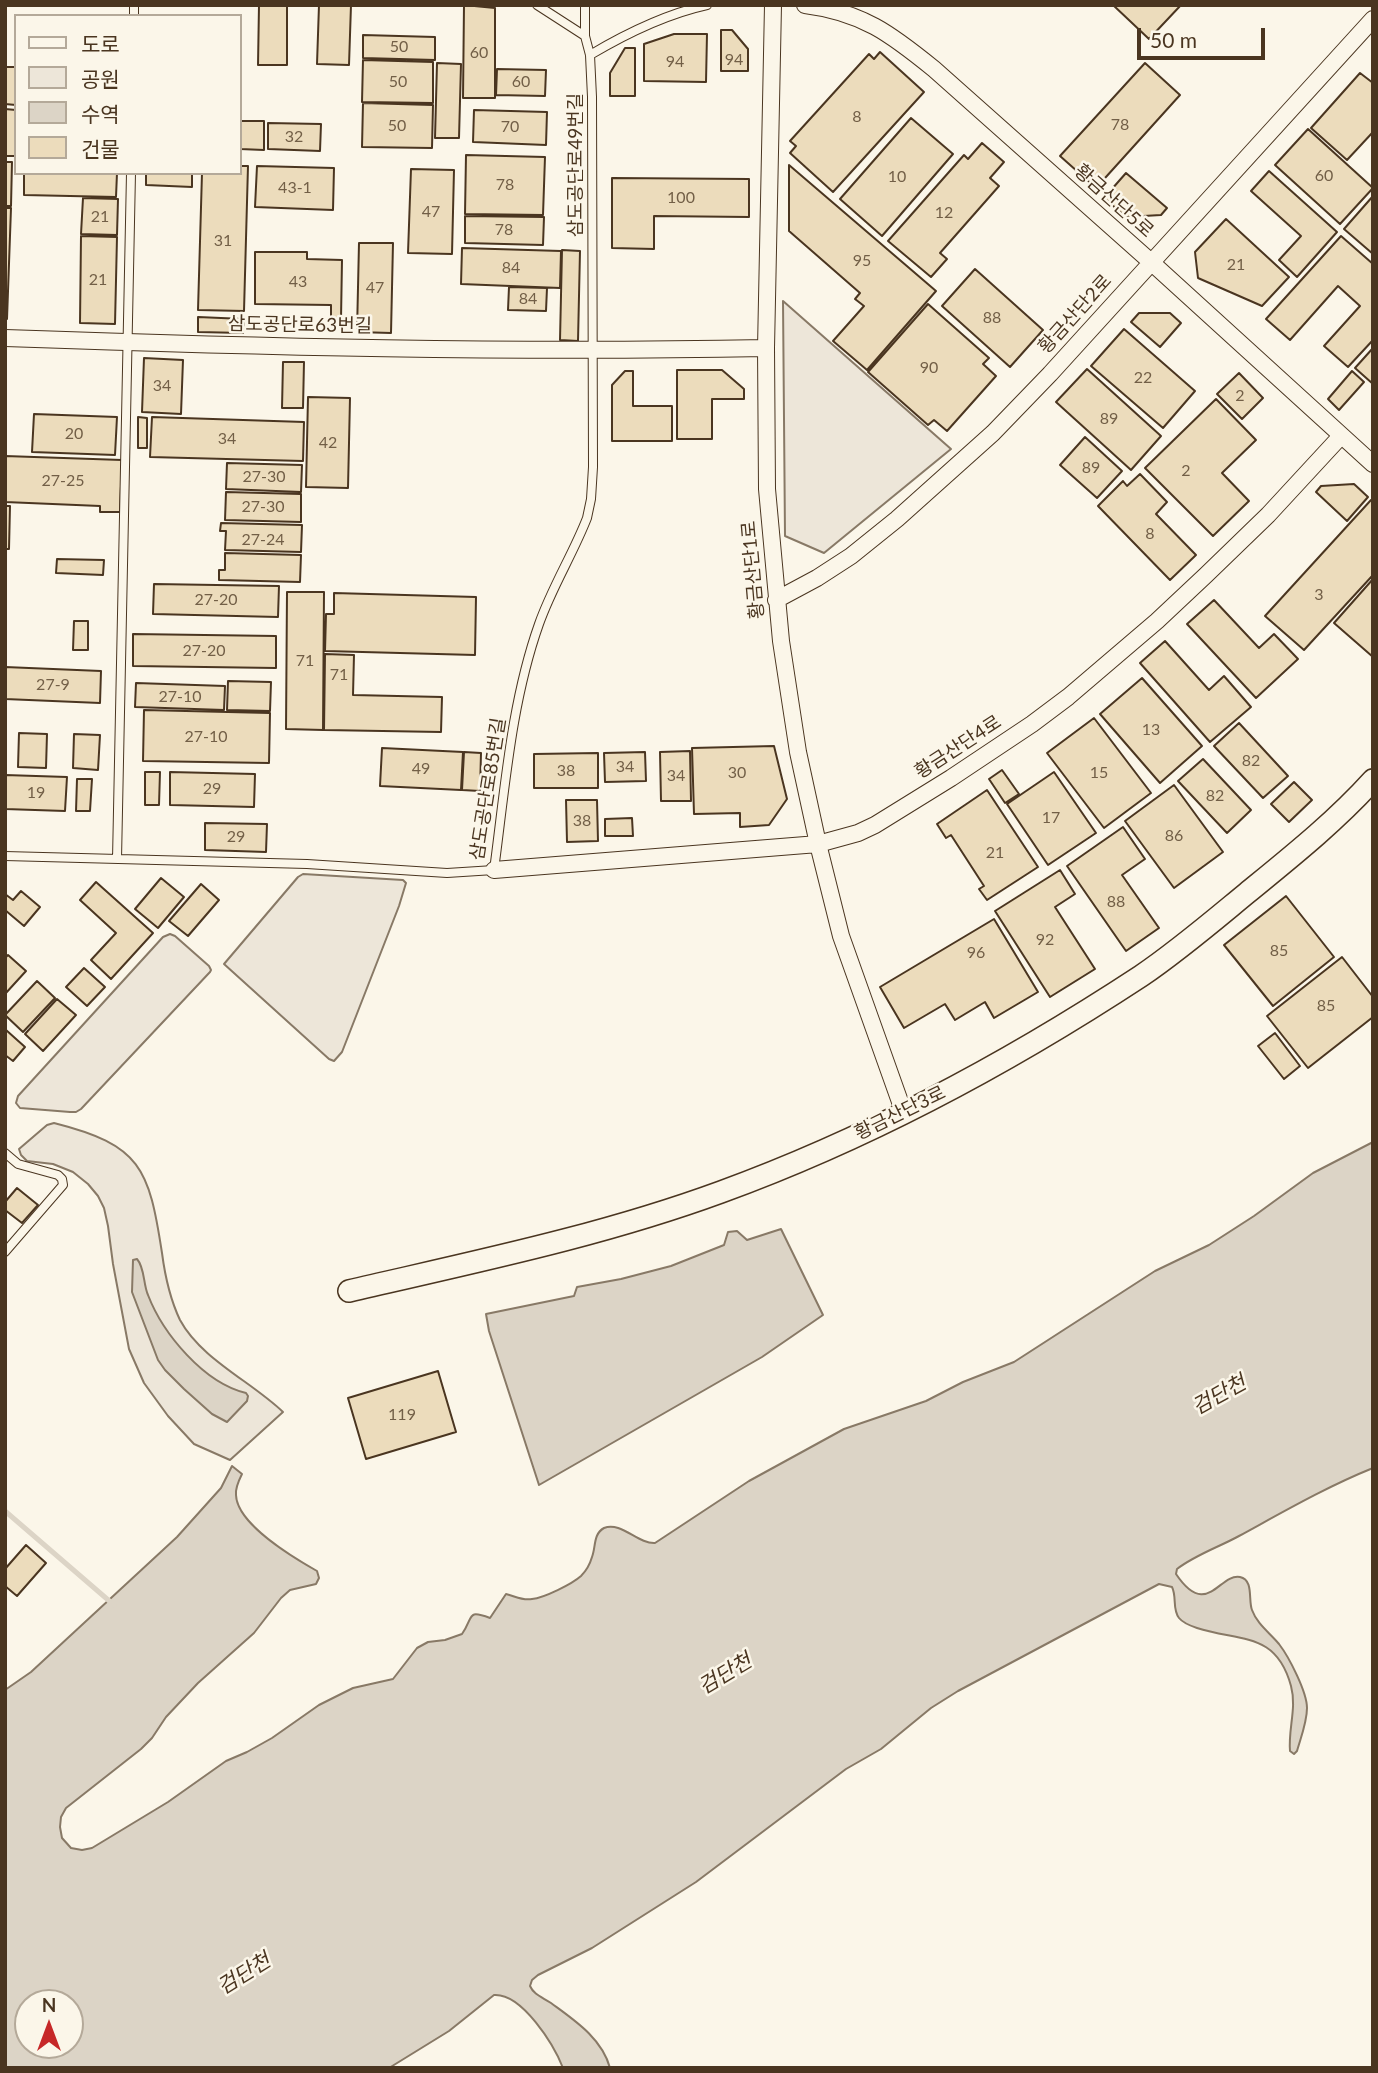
<!DOCTYPE html>
<html>
<head>
<meta charset="utf-8">
<style>
  body { margin:0 }
  #map { position:relative; width:1378px; height:2073px; overflow:hidden; background:#fbf6e9; font-family:Lato,"Noto Sans KR",sans-serif }
  canvas { display:block }
  .frame { position:absolute; inset:0; border:7px solid #4a3520; pointer-events:none }
  .legend { position:absolute; left:14px; top:14px; width:228px; height:161px; box-sizing:border-box; background:#fbf6e9; border:2px solid #b4a999; margin:0; padding:9px 12px; list-style:none; font-size:21px; color:#4a3520 }
  .legend li { display:flex; align-items:center; gap:14px; height:35px }
  .legend b { width:35px; border:2px solid #b4a999 }
  .north { position:absolute; left:14px; top:1989px; width:70px; height:70px; box-sizing:border-box; background:#fbf6e9; border:2px solid #b4a999; border-radius:50%; rotate:0deg; font-size:19px; font-weight:700; line-height:28px; text-align:center; color:#4a3520 }
  .north::after { content:''; display:block; margin:auto; width:24px; height:32px; background:#c62828; clip-path:polygon(50% 0,100% 100%,50% 72%,0 100%) }
  .scale { position:absolute; left:1137px; top:28px; width:128px; height:32px; box-sizing:border-box; border:4px solid #4a3520; border-top:0; padding-left:9px; font-size:21px; line-height:24px; white-space:nowrap; color:#4a3520; -webkit-text-stroke:5px #fbf6e9; paint-order:stroke }
</style>
</head>
<body>
<div id="map">
<canvas width="1378" height="2073"></canvas>
<div class="frame"></div>
<ul class="legend">
<li><b style="height:9px;background:#fbf6e9"></b>도로</li>
<li><b style="height:19px;background:#ede6d9"></b>공원</li>
<li><b style="height:19px;background:#dcd4c6"></b>수역</li>
<li><b style="height:19px;background:#ecdcbc"></b>건물</li>
</ul>
<div class="north">N</div>
<div class="scale">50 m</div>
</div>
<script>
const ctx = document.querySelector('canvas').getContext('2d');
ctx.lineJoin = 'round';
function fillPath(path, color) { ctx.fillStyle = color; ctx.fill(path, 'evenodd'); }
function trace(path, color, width, dash) { ctx.strokeStyle = color; ctx.lineWidth = width; ctx.lineCap = dash ? 'butt' : 'round'; ctx.setLineDash(dash || []); ctx.stroke(path); }
function write(font, color, halo, rows, align = 'center') {
  ctx.font = font + ' Lato,"Noto Sans KR",sans-serif'; ctx.lineWidth = 5; ctx.setLineDash([]); ctx.textBaseline = 'middle'; ctx.strokeStyle = halo; ctx.fillStyle = color; for (const [text, x, y, turn = 0] of rows) {
    ctx.save(); ctx.translate(x, y); ctx.rotate((+turn || 0) * Math.PI / 180); ctx.textAlign = isNaN(turn) ? turn : align; if (halo) ctx.strokeText(text, 0, 0); ctx.fillText(text, 0, 0); ctx.restore();
  }
}
const green = new Path2D(`
  M783,301L951,449L824,553L785,536Z
  M303,874L403,880L406,883L399,906L342,1052L334,1061L329,1059L224,964L298,877Z
  M170,934L175,936L209,966L211,970L210,972L81,1109L76,1112H70L20,1108L16,1103L18,1096L163,937Z
  M54,1123C141,1145 149,1168 162,1253C165,1276 170,1299 180,1320C201,1359 252,1382 283,1412L230,1460L194,1444L168,1416L144,1383L129,1349L113,1264L108,1226L104,1208L98,1196L88,1184L73,1172L53,1164L27,1161L21,1155L19,1149L47,1125Z`);
fillPath(green, '#ede6d9');
trace(green, '#887966', 2);
const water = new Path2D(`
  M1373,1142V1468C1326,1487 1283,1512 1239,1536C1219,1547 1195,1555 1177,1569L1176,1574C1207,1620 1219,1573 1240,1577C1254,1580 1248,1600 1252,1610C1257,1624 1270,1633 1279,1644C1289,1657 1307,1692 1307,1708C1307,1722 1301,1737 1297,1751L1294,1754L1290,1751C1288,1729 1297,1708 1291,1686C1276,1631 1240,1642 1197,1628C1191,1626 1183,1623 1179,1618C1172,1609 1177,1597 1172,1587L1159,1584L958,1691L931,1708L881,1749L846,1769L696,1882L592,1948L538,1975L532,1980L530,1986C534,1995 542,1997 551,2003C574,2020 602,2038 610,2068H563C554,2045 522,1993 494,1995L449,2031L389,2068H5V1690L31,1672L177,1537L221,1488L232,1466L242,1474C239,1480 235,1488 236,1495C237,1524 294,1558 317,1571L319,1578L316,1584L290,1590L281,1598L254,1633L198,1683L166,1717L152,1738L141,1749L66,1808L61,1817L60,1827L62,1838L71,1848L82,1850L92,1848L168,1802L226,1761L247,1752L272,1738L319,1705L353,1688L393,1679L417,1648L428,1642L445,1640L462,1634C474,1617 466,1609 490,1618L506,1594C515,1596 522,1601 532,1599C544,1598 572,1584 581,1576C586,1571 590,1564 592,1557C596,1547 593,1534 604,1528C621,1521 638,1544 655,1543L749,1481L844,1429L926,1401L963,1382L1014,1362L1155,1271L1209,1245L1254,1216L1313,1173ZM28,2003H70V2045H28Z
  M781,1229L823,1315L762,1357L539,1485L489,1331L486,1314L574,1296L577,1287L621,1279L671,1266L724,1245L728,1232L737,1231L747,1240Z
  M137,1259C145,1268 143,1284 148,1295C163,1334 204,1383 246,1393L248,1396L247,1401L227,1422L212,1414L184,1389L165,1370L158,1360L132,1292L133,1260Z`);
fillPath(water, '#dcd4c6');
trace(water, '#887966', 2);
trace(new Path2D(`
  M5,1511L114,1605`), '#dcd4c6', 5);
const building = new Path2D(`
  M259,5H287V65H258Z
  M319,5H351L349,65L317,64Z
  M464,5L495,8V98H463Z
  M1113,5H1181L1149,39Z
  M721,30H732L748,49V71H721Z
  M674,34H707L706,82L644,81V44Z
  M363,35L435,37V60L363,58Z
  M625,48H635V96H610V73Z
  M880,52L924,92L833,192L790,153L796,146L790,141L869,54L874,59Z
  M363,60L433,62V103L362,102Z
  M437,63L461,64L459,138H435Z
  M1145,63L1180,95L1096,188L1060,156Z
  M5,67H16V105L5,104Z
  M497,69L546,70L545,96L496,95Z
  M1360,73L1373,83V132L1347,160L1311,128Z
  M363,103L433,105L432,148L362,147Z
  M5,109L16,110L15,156H5Z
  M474,110L547,112L546,145L473,142Z
  M911,118L953,154L882,236L840,199Z
  M240,121H264V150L240,149Z
  M268,123L321,124L320,151L268,149Z
  M1308,129L1373,188L1340,224L1275,165Z
  M982,143L1004,162L990,178L999,186L940,253L947,259L931,277L888,241L964,155L968,159Z
  M466,155L545,157L543,215L465,214Z
  M5,162H12L11,206H5Z
  M789,165L936,291L867,370L833,341L864,306L855,299L860,293L789,231Z
  M240,166H248L244,311L198,310L202,173H240Z
  M257,166L334,168L333,210L255,207Z
  M411,169L454,170L452,254L408,253Z
  M1269,171L1337,232L1297,277L1279,260L1301,236L1251,191Z
  M24,173H117L116,197L24,195Z
  M146,173H192V187L146,185Z
  M1126,173L1167,208L1161,215L1126,217L1104,198Z
  M612,178L749,179V217L654,216V249L612,248Z
  M1373,196V254L1344,229Z
  M83,198L118,199L117,235L81,234Z
  M5,208H11L7,319H5Z
  M465,216L544,217L543,245L465,243Z
  M1226,219L1289,277L1262,306L1198,278L1195,252Z
  M81,236L117,237L115,324L80,323Z
  M1341,236L1373,264V340L1348,367L1324,346L1360,306L1338,286L1290,340L1266,319Z
  M359,243H393L391,333L357,332Z
  M462,248L561,251L560,288L461,284Z
  M562,250L580,251L578,341L560,340Z
  M255,252H307V259L342,260L341,319H331V305L255,304Z
  M975,269L1043,330L1010,367L942,306Z
  M509,287L547,288L546,311L508,310Z
  M928,304L989,358L983,364L996,376L947,431L934,420L928,425L868,372Z
  M1139,313H1170L1181,323L1160,347L1131,322Z
  M198,317L244,319L243,333L198,332Z
  M1124,329L1195,391L1163,428L1091,366Z
  M1373,348V384L1355,368Z
  M144,358L183,360L181,414L142,412Z
  M283,362H304L303,408H282Z
  M1087,369L1161,436L1131,470L1056,402Z
  M677,370H722L744,389V399H712V439H677Z
  M625,371H633V406H672V441H612V385Z
  M1352,371L1364,382L1339,410L1328,399Z
  M1239,373L1263,398L1242,419L1217,394Z
  M308,397L350,398L348,488L306,487Z
  M1216,399L1256,440L1222,473L1249,501L1213,536L1145,468Z
  M34,414L117,417L115,455L32,452Z
  M138,417L147,418V448H138Z
  M152,417L304,422L303,461L150,457Z
  M1085,437L1122,471L1097,498L1060,465Z
  M5,456L122,460L120,512H100V506L5,502Z
  M227,463L302,465L301,492L226,489Z
  M1140,474L1167,502L1156,514L1196,555L1170,580L1098,506L1123,481L1127,486Z
  M1354,484L1368,497L1347,521L1316,492L1321,486Z
  M226,492L301,494V522L225,520Z
  M1371,500L1373,502V575L1304,650L1265,616Z
  M5,506H10L9,549H5Z
  M221,523L302,525L301,552L225,550L226,531H220Z
  M225,553L301,555L300,582L219,580V570H225Z
  M57,559L104,560L103,575L56,573Z
  M1373,579V657L1334,623Z
  M154,584L279,586L278,617L153,614Z
  M287,592H324L323,730L286,729Z
  M334,593L476,597L475,655L325,651L326,614H334Z
  M1214,600L1259,648L1274,634L1298,659L1256,698L1187,624Z
  M74,621H88V650H73Z
  M133,634L276,636V668L133,666Z
  M1165,641L1209,690L1224,676L1251,707L1210,742L1140,663Z
  M325,654L354,655L353,695L442,697L441,732L324,730Z
  M5,667L101,671L100,703L5,699Z
  M1142,678L1202,746L1160,783L1100,714Z
  M228,681L271,682L270,711L227,710Z
  M136,683L225,686L224,710L135,707Z
  M144,710L270,713L269,763L143,761Z
  M1094,718L1151,793L1104,828L1047,753Z
  M1239,723L1288,776L1263,798L1214,746Z
  M19,733L47,734L46,768L18,767Z
  M74,734L100,735L98,770L73,768Z
  M774,746L787,799L769,825L740,827V813L694,814L692,748Z
  M382,748L463,752L461,790L380,786Z
  M690,751L691,801H661L660,752Z
  M464,752L481,753L480,791L462,790Z
  M645,752L646,781L605,782L604,753Z
  M598,753V788H534V754Z
  M1203,759L1251,810L1227,833L1178,781Z
  M1002,770L1019,794L1005,803L989,779Z
  M145,772H160L159,805H145Z
  M170,772L255,774L254,807L170,805Z
  M1054,772L1096,833L1048,865L1007,804Z
  M5,775L67,777L65,811L5,809Z
  M77,779H92L90,811H76Z
  M1294,782L1312,800L1289,822L1271,804Z
  M1174,785L1223,852L1174,888L1125,821Z
  M987,790L1038,867L987,900L979,889L984,886L951,835L946,838L937,824Z
  M566,800H597L598,841L567,842Z
  M632,818L633,836H605V819Z
  M205,823L267,824L266,852L205,850Z
  M1123,827L1145,859L1122,875L1159,928L1126,951L1067,866Z
  M1060,870L1075,894L1055,907L1095,969L1050,997L995,911Z
  M161,878L184,897L158,928L135,909Z
  M96,882L153,933L111,979L91,960L116,933L80,900Z
  M201,884L219,900L188,936L169,921Z
  M21,891L40,907L24,926L5,910V894L13,900Z
  M1286,896L1334,957L1273,1006L1224,945Z
  M994,919L1038,992L994,1018L985,1002L955,1020L945,1004L904,1028L880,987Z
  M8,955L26,971L5,994V958Z
  M1342,957L1373,997V1017L1308,1068L1267,1016Z
  M84,968L105,987L87,1006L66,987Z
  M37,981L55,998L23,1032L5,1015Z
  M57,999L76,1015L43,1051L25,1034Z
  M6,1030L25,1047L13,1061L5,1055Z
  M1275,1033L1300,1066L1284,1079L1258,1046Z
  M17,1188L38,1205L22,1223L5,1210V1202Z
  M438,1371L456,1432L366,1459L348,1398Z
  M26,1545L46,1563L17,1596L5,1586V1569Z`);
fillPath(building, '#ecdcbc');
trace(building, '#4a3520', 2);
const lane = new Path2D(`
  M585,5V36
  M134,16V5
  M590,55C627,33 666,14 707,5
  M5,856L307,864L447,873L494,870C505,789 511,703 539,624C552,587 573,554 587,518L591,499L593,467L592,97L590,55L585,36L537,5
  M117,859L131,173
  M5,1153L18,1164L58,1175L62,1179L63,1185L5,1252`);
const street = new Path2D(`
  M773,5L766,348L767,489L781,641L798,752L818,844L841,936L904,1113
  M805,5C862,12 891,34 934,69L1151,262L1373,464
  M5,338C259,347 512,353 766,348
  M776,600L817,578L851,556L897,519L993,433L1050,374L1373,19
  M494,870L818,844L858,833L875,825L951,778L1032,724L1068,697L1157,621L1206,575L1268,515L1341,436`);
const secondary = new Path2D(`
  M349,1291C474,1262 601,1236 721,1192C869,1138 1010,1062 1141,976C1178,951 1213,921 1247,893C1291,857 1335,822 1373,780`);
trace(lane, '#4a3520', 10);
trace(street, '#4a3520', 18);
trace(secondary, '#4a3520', 24);
trace(lane, '#fbf6e9', 8);
trace(street, '#fbf6e9', 16);
trace(secondary, '#fbf6e9', 21);
write('16px', '#725f47', null, [
  ["50",399,47],
  ["60",479,53],
  ["94",734,60],
  ["94",675,62],
  ["50",398,82],
  ["60",521,82],
  ["8",857,117],
  ["78",1120,125],
  ["50",397,126],
  ["70",510,127],
  ["32",294,137],
  ["60",1324,176],
  ["10",897,177],
  ["78",505,185],
  ["43-1",295,188],
  ["100",681,198],
  ["47",431,212],
  ["12",944,213],
  ["21",100,217],
  ["78",504,230],
  ["31",223,241],
  ["95",862,261],
  ["21",1236,265],
  ["84",511,268],
  ["21",98,280],
  ["43",298,282],
  ["47",375,288],
  ["84",528,299],
  ["88",992,318],
  ["90",929,368],
  ["22",1143,378],
  ["34",162,386],
  ["2",1240,396],
  ["89",1109,419],
  ["20",74,434],
  ["34",227,439],
  ["42",328,443],
  ["89",1091,468],
  ["2",1186,471],
  ["27-30",264,477],
  ["27-25",63,481],
  ["27-30",263,507],
  ["8",1150,534],
  ["27-24",263,540],
  ["3",1319,595],
  ["27-20",216,600],
  ["27-20",204,651],
  ["71",305,661],
  ["71",339,675],
  ["27-9",53,685],
  ["27-10",180,697],
  ["13",1151,730],
  ["27-10",206,737],
  ["82",1251,761],
  ["34",625,767],
  ["49",421,769],
  ["38",566,771],
  ["30",737,773],
  ["15",1099,773],
  ["34",676,776],
  ["29",212,789],
  ["19",36,793],
  ["82",1215,796],
  ["17",1051,818],
  ["38",582,821],
  ["86",1174,836],
  ["29",236,837],
  ["21",995,853],
  ["88",1116,902],
  ["92",1045,940],
  ["85",1279,951],
  ["96",976,953],
  ["85",1326,1006],
  ["119",402,1415]
]);
write('19px', '#4a3520', '#fbf6e9', [
  ["삼도공단로49번길",576,165,-90],
  ["황금산단5로",1114,201,42],
  ["황금산단2로",1075,314,-48],
  ["삼도공단로63번길",300,325,1],
  ["황금산단1로",753,570,-95],
  ["황금산단4로",958,747,-33],
  ["삼도공단로85번길",488,789,-81],
  ["황금산단3로",900,1113,-26]
]);
write('italic 21px', '#4a3520', '#fbf6e9', [
  ["검단천",1219,1395,-29],
  ["검단천",725,1674,-31],
  ["검단천",244,1974,-32]
]);
</script>
</body>
</html>
